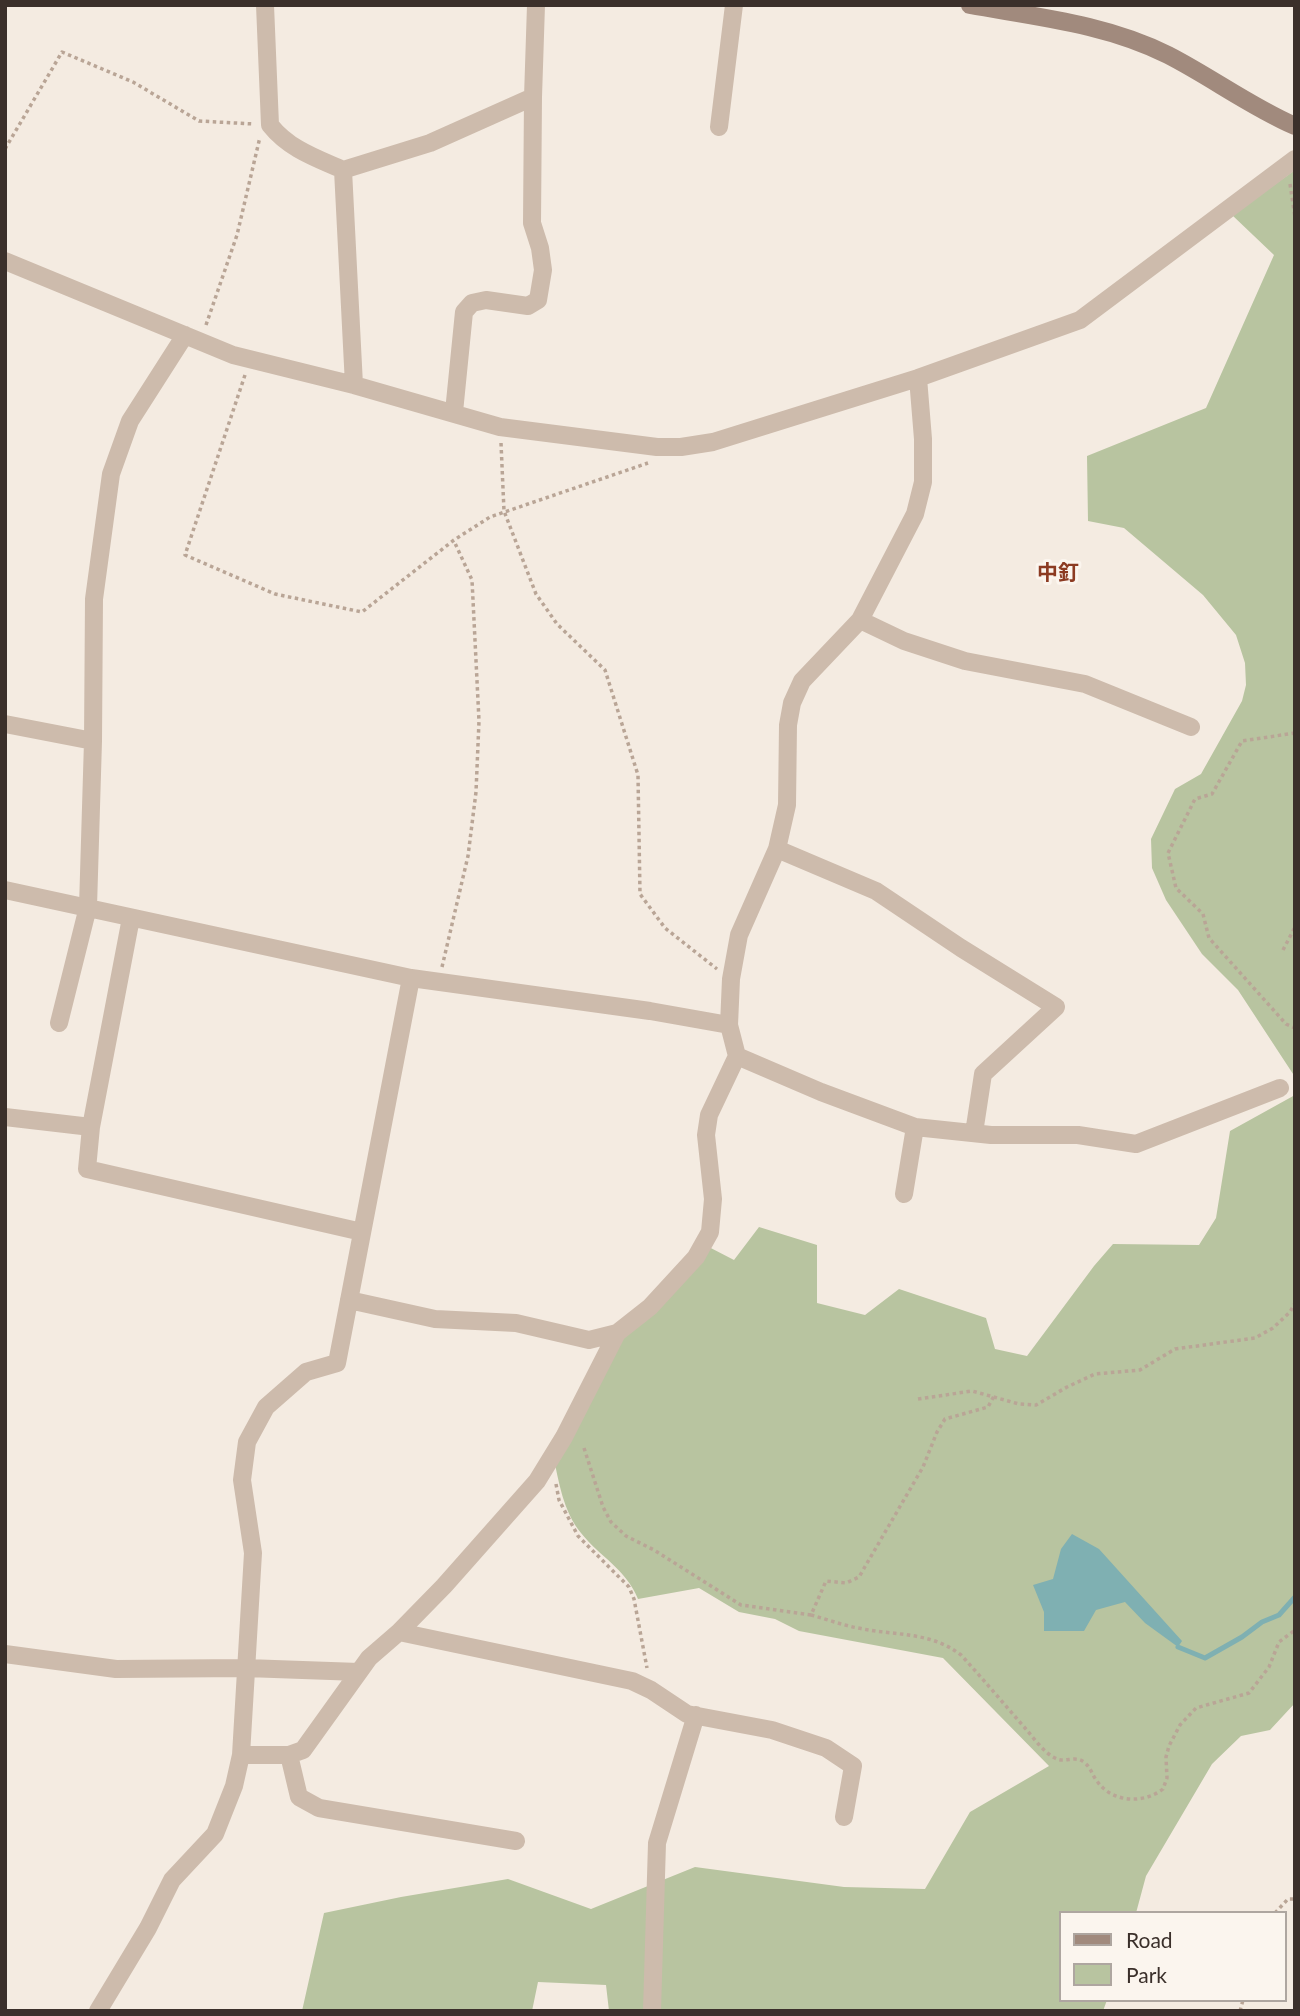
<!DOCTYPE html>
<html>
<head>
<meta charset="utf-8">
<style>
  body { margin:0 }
  #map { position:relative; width:1300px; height:2016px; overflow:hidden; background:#f4ebe1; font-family:Lato,sans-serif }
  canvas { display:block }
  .frame { position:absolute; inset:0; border:7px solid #3b302b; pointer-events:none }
  .legend { position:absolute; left:1059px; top:1911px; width:228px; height:91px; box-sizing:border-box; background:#fbf5ee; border:2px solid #aea6a0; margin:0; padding:9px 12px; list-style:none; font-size:21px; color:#3b302b }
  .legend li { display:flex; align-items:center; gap:14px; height:35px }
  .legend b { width:35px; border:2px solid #aea6a0 }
</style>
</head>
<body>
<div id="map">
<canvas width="1300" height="2016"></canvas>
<div class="frame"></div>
<ul class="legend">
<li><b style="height:9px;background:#a18a7d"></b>Road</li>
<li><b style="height:19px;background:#b8c4a0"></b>Park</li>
</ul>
</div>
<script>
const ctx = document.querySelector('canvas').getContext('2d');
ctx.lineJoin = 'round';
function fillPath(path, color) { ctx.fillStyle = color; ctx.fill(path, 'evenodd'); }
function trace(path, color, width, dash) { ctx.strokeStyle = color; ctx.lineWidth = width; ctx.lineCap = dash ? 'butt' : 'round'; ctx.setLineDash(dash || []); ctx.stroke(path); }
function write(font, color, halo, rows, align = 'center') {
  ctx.font = font + ' Lato,"Noto Sans JP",sans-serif'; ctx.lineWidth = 6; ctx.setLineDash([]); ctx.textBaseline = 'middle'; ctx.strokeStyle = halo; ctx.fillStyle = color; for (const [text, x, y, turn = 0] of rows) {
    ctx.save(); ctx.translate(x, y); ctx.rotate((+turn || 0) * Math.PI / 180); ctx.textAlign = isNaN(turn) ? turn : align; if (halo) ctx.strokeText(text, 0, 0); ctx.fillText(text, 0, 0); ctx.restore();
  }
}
fillPath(new Path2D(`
  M1295,170V1077L1238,990L1202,954L1166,900L1152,868L1151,839L1175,789L1201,774L1242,701L1246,685L1245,663L1236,635L1203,595L1124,528L1088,521L1087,456L1206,408L1274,255L1232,215Z
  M1295,1095V1703L1270,1730L1241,1736L1212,1764L1146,1876L1136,1913H1060V2000H1107L1103,2011H609L606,1985L538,1982L532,2011H302L324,1913L401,1897L508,1879L591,1909L695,1867L844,1887L925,1889L970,1812L1049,1766L943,1658L799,1631L775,1619L739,1612L699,1588L638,1599C626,1569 600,1557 581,1533C563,1511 559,1482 553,1455L609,1347L703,1244L734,1260L759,1227L817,1245V1303L865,1315L899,1289L986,1318L995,1349L1027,1356L1094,1266L1113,1244L1199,1245L1216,1218L1230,1131Z`), '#b8c4a0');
fillPath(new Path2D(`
  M1072,1534L1099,1549L1182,1641L1178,1647L1145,1623L1125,1602L1096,1610L1084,1631H1044V1612L1033,1585L1053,1579L1061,1549Z`), '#7fb0b2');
trace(new Path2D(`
  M1178,1647L1205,1658L1242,1637L1262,1622L1279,1615L1295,1597`), '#7fb0b2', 5);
trace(new Path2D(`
  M5,149L62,52L133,82L199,121L254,124
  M1290,184L1295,217
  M206,325L237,235L260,137
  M245,375L185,555L275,594L362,612L454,540L490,517L648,463
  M501,443L504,511L536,594L557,624L605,670L638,775L640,894L665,928L717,969
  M1295,733L1242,741L1212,794L1195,799L1168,853L1176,888L1203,914L1209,938L1286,1024L1295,1028
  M1283,950L1295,927
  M442,967L468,856L476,792L479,721L472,580L454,541
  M918,1399L972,1391L1019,1404L1036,1405L1067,1387L1095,1374L1140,1370L1175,1349L1255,1338L1273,1328L1290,1312L1295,1303
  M584,1448L603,1507L611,1522L626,1536L654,1550L741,1605L811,1615L826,1581L846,1583L859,1577L923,1467L937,1432L945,1419L988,1407L994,1396
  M556,1484L559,1500L578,1536L629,1587L634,1599L647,1668
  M811,1615C826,1619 842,1625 858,1628C895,1636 930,1631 961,1655C983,1679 1004,1704 1025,1728C1034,1738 1043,1752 1055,1758C1065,1764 1075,1754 1085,1763C1091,1768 1092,1775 1097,1781C1112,1803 1144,1804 1163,1789L1167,1778L1166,1757L1169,1746L1180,1725L1196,1708L1249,1693L1269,1667L1279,1642L1295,1630
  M1275,1913L1288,1899H1295
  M1240,2011L1243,2000`), '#b9a596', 3.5, [3.5, 3.5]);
trace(new Path2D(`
  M265,5L270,125C289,149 316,158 343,170
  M719,127L734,5
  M5,261L233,355L354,385L500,427L657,447H681L713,442L918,378L1080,320L1295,159
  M354,385L343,170L430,143L533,97L536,5
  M454,412L464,312L472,303L486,300L528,306L538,300L543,270L540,248L532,223L533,97
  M860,620L904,641L965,661L1085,684L1191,727
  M5,724L93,741
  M777,849L876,891L961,948L1056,1007L983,1074L974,1133
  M5,890L411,978L650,1011L729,1025
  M131,918L91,1127L87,1169L362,1232
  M59,1023L88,907L93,741L94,599L111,474L130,421L185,335
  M737,1056L821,1092L915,1127L991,1135H1078L1136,1144L1280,1088
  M5,1117L91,1127
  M904,1194L915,1127
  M349,1300L435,1319L516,1323L589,1340L617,1333
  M399,1632L632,1681L651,1690L687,1714L772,1730L826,1748L853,1766L844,1817
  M5,1654L116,1669L246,1668L359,1672
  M241,1755H289L303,1750L369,1658L399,1632L444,1586L537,1481L564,1437L617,1333L650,1307L696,1257L710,1232L713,1199L706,1135L709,1115L737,1056L729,1025L731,979L739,935L777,849L787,805L788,725L792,703L802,681L860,620L915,514L923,482V439L918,378
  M289,1755L299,1797L319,1808L516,1841
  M98,2011L148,1928L172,1880L215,1834L234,1786L241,1755L253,1553L242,1480L247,1442L266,1407L306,1372L337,1363L411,978
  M652,2011L657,1843L696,1715`), '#cdbbac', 18);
trace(new Path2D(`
  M970,5C1037,17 1107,24 1168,55C1211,77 1251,107 1295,126`), '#a18a7d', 18);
write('bold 21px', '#8c3b22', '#fbf5ee', [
  ["中釘",1058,573]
]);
</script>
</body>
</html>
